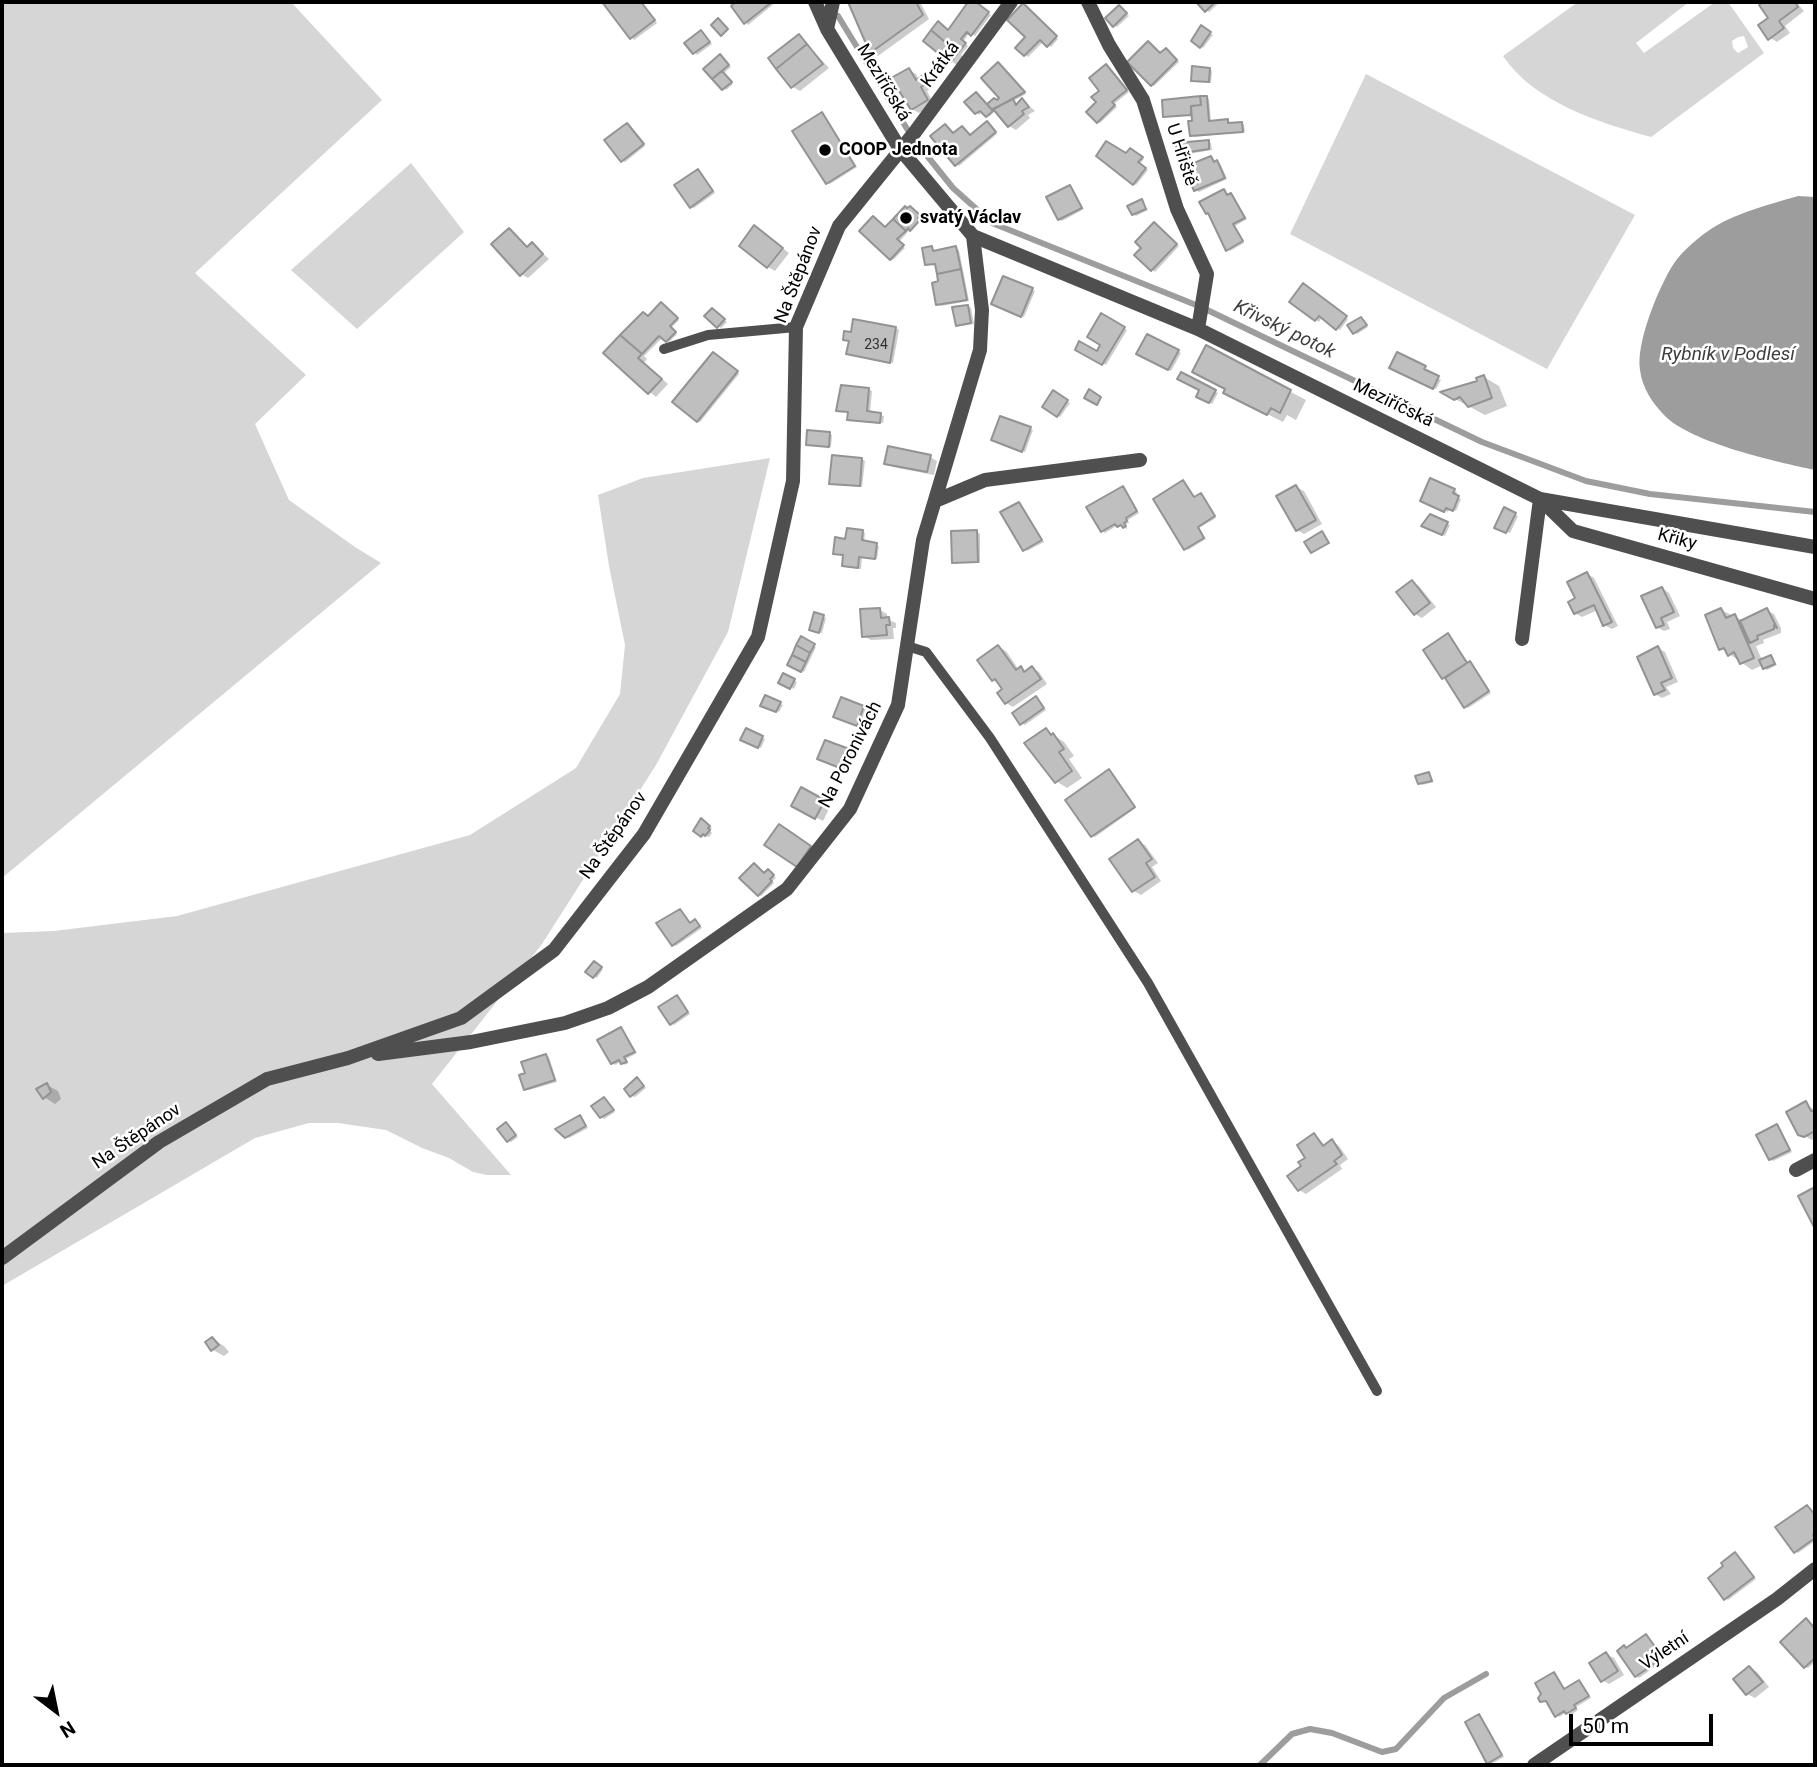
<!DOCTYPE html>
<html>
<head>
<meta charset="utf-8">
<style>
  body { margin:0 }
  #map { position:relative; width:1817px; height:1767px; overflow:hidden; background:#fff; font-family:Roboto,sans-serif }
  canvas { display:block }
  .frame { position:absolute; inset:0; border:4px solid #000; pointer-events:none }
  .north { position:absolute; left:21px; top:1676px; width:70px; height:70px; -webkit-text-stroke:5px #fff; paint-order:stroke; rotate:148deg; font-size:19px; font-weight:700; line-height:28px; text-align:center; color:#000 }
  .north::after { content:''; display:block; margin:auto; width:24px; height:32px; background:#000; clip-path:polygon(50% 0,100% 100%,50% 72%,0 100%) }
  .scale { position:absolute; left:1569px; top:1714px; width:144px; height:32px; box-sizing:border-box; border:4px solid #000; border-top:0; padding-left:9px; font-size:21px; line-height:24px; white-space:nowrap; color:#000; -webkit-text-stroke:5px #fff; paint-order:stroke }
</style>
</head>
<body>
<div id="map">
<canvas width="1817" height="1767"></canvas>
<div class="frame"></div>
<div class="north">N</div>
<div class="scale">50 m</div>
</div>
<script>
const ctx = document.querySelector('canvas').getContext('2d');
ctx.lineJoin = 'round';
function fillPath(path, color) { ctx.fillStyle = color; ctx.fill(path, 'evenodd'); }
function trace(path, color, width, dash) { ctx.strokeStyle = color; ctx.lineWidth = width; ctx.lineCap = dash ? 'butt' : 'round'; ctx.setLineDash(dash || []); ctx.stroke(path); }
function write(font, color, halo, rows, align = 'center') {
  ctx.font = font + ' Roboto,sans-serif'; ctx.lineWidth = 5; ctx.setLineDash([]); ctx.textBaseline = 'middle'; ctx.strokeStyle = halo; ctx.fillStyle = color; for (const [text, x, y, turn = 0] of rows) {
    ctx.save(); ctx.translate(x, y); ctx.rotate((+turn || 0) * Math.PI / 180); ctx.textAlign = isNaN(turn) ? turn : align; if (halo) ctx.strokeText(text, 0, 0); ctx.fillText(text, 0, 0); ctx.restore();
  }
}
fillPath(new Path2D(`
  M2,2H291L382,100L195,273L306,375L255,424L289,500L355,547L381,563L2,878Z
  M1578,2H1689L1636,43L1644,53L1715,2H1728L1764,53L1651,137C1598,122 1535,103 1503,56ZM1744,36L1748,47L1738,53L1733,48L1732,41L1738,37Z
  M1366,74L1635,215L1547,369L1290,234Z
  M411,163L464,232L357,329L291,270Z
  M770,458L728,632L656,765L542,944L432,1084L511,1175H487L473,1172L449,1158L422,1148L386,1130L338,1123H309L255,1138L2,1286V933L54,931L177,916L470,835L576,768L620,694L625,645L609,566L598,495L643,478Z`), '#d6d6d6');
fillPath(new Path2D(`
  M1798,196L1815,197V470C1777,462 1692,443 1665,416C1653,404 1642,388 1640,370C1636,343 1657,292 1671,268C1680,253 1694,241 1708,231C1734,213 1768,205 1798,196Z`), '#9d9d9d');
fillPath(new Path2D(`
  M604,2H642L657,23L634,40Z
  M738,2H774L775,3L748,25L733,6Z
  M850,2H920L929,19L878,56L872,52Z
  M970,2H974L991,15L975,36L970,32L963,42L968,46L961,55L964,58L958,66L925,41L949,32Z
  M1198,2H1220L1209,12Z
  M1766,2H1796L1804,11L1785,26L1790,33L1777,42L1770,38L1771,18L1762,5Z
  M1026,7L1058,39L1051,47L1044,41L1028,57L1017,48L1027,37Z
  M1122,8L1129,16L1117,27L1114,25Z
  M1202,28L1213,35L1203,48L1193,41Z
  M701,32L712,44L697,55L687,43Z
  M799,36L829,68L800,91L793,87Z
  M1169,51L1179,62L1154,86L1152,85Z
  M720,56L731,67L724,73L733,84L726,90L706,69Z
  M1001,65L1026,94L1013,101L1019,105L1023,100L1035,111L1028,115L1030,118L1016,130L1009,126L996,110L989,117L983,111L979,115L967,102L988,106L995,100L998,102L1002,98Z
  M1109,68L1129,92L1114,104L1117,107L1100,123L1098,122L1099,102Z
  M1209,69L1212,71L1211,83L1193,80Z
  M909,70L916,74L919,80L923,77L930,81L934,87L927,91L934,104L919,113L912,109Z
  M1206,98L1209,99L1211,122L1228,121L1231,125L1242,123L1244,125L1245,132L1194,137L1191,135L1193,116H1165Z
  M822,114L857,167L830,184L827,183Z
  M990,125L997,134L959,166L956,164L954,135L971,137Z
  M630,127L645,146L625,162L622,160Z
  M1208,142L1211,143L1212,150L1182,155L1179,153Z
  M1131,150L1144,159L1140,164L1148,170L1136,185L1134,184L1127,155Z
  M1211,158L1215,163H1220L1227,179L1199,192L1196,190Z
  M698,171L715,193L694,208L691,207Z
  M1070,187L1084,209L1062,221L1059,219Z
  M1223,191L1228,196L1234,197L1247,219L1235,226L1244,243L1230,251L1211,215L1207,213Z
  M1142,201L1148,210L1136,216L1133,214Z
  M913,210L921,217L899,242L905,248L893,260L891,259L886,229Z
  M1157,226L1179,246L1155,272L1137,255Z
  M755,227L789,253L775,271L768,267Z
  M509,230L529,248L532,244L549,259L528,278L521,274Z
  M932,248L935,252L956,248L959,250L969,301L941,306L938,304L940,283L937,264H927Z
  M1306,287L1348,319L1340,330L1322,317L1319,322L1316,320L1292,301Z
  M1032,290L1035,291L1024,317L996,305Z
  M664,305L679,320L671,328L677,334L669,342L663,337L644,356L647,359L644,363L668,384L656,397L605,353Z
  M968,306L971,308L974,324L961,326L958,325Z
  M716,312L727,322L721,328L707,316Z
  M1101,315L1127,330L1106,365L1077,349L1098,353L1103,344Z
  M1361,319L1368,327L1357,334L1355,333Z
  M896,328L899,330L893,363L848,354Z
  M1147,336L1181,353L1171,371L1138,354Z
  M1207,348L1306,400L1296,420L1287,415L1283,422L1241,401L1227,389Z
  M1398,354L1427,369L1426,372L1441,380L1436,389L1391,367Z
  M717,355L739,374L700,422L698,421Z
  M1182,375L1218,393L1212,404L1198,396L1202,389Z
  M1484,377L1499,386L1507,406L1485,415L1444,393L1479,382Z
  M869,389L872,391L870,413L884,416L883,423L852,421L849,419V413L837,410Z
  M1054,393L1070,403L1060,417L1044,407Z
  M1001,418L1033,430L1025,452L996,441Z
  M829,434L832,435L831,447L808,444Z
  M930,457L937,461L934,475L893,467L886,463Z
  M862,459L865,461L862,487L831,483Z
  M1431,480L1457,492L1455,496L1461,499L1456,511L1450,508L1448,512L1422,500Z
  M1183,482L1195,498L1201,495L1203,497L1216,518L1199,528L1206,539L1188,550L1186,548Z
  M1296,487L1304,491L1322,524L1304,534L1297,530Z
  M1123,488L1139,513L1128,520L1129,523L1126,524L1127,529L1118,525L1105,533L1102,531Z
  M1019,504L1044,542L1027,551L1025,549Z
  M1504,510L1518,516L1510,533L1497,527Z
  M1431,516L1450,525L1445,536L1424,526Z
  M862,531L865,533L864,543L879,546L877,559L862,557L861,569L846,567L844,565L845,555L838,554L847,541Z
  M977,532L980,534V563L954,562Z
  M1587,574L1594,578L1618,626L1612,629L1604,625L1598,610L1582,617L1575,613L1577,599Z
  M1412,582L1419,586L1436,607L1422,618L1415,614Z
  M1662,588L1669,593L1680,616L1667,622L1670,629L1664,631L1657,627Z
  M880,610L887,614V619L896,623V628H893L894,639L871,640L863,636Z
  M1721,610L1744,621L1766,610L1774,614L1781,628V633L1763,640L1764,643L1756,646L1762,660L1771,657L1777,665L1767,670L1763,665L1752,670L1721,648Z
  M823,617L826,618L822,633L814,631Z
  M1448,635L1491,693L1468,708L1425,650Z
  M802,639L816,647L804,672L789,664Z
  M999,647L1006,651L1019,670L1021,669L1027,672L1032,668L1039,672L1047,684L1013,707L1006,703L1004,690L993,679Z
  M1658,648L1665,652L1678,682L1666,687L1671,694L1662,698L1655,694Z
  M784,675L797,682L794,689L780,682Z
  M766,697L783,705L779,712L763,705Z
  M1036,698L1046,710L1025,725L1022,723Z
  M863,707L866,709L860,726L838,718Z
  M747,730L765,739L761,748L743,739Z
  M1046,730L1064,742L1074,756L1069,759L1082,778L1067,788L1056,781Z
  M826,742L854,754L848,771L822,760Z
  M1112,773L1136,808L1095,837L1092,836Z
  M1429,774L1434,782L1422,785L1419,783Z
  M802,789L831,805L823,821L794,806Z
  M704,822L712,828L710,831L712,833L709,837L702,835Z
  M1138,841L1145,845L1158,863L1152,867L1161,881L1141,895L1134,891L1112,859Z
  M771,873L776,878L772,881L774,883L761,896L759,895L765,875Z
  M680,911L691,924L696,921L702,928L676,946L673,945Z
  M594,963L603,969L597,978L588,972Z
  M677,997L690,1014L674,1025L671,1023Z
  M621,1029L637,1053L626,1059L628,1063L625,1065L622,1061L615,1065L612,1063Z
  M546,1055L549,1057L557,1082L529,1090L526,1089Z
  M638,1079L646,1088L635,1097L632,1096Z
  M47,1085L58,1091L61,1099L55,1104L44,1097Z
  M605,1099L615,1112L604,1119L601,1117Z
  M1806,1103L1815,1111V1138L1812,1140L1799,1133Z
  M580,1117L588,1128L569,1138L566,1137Z
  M506,1124L518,1137L511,1142L508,1141Z
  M1777,1126L1792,1152L1773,1161L1770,1159Z
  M1315,1135L1326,1146L1332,1141L1339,1146L1348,1159L1340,1165L1342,1169L1306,1194L1299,1190L1303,1167Z
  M212,1339L224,1346L229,1352L224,1356L213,1350Z
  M1807,1507L1815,1515V1541L1798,1553L1795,1551Z
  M1735,1554L1756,1579L1728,1600L1726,1598Z
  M1809,1622L1815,1629V1662L1808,1668L1805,1667Z
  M1646,1636L1665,1660L1639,1678L1636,1676L1627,1649Z
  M1606,1654L1614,1658L1624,1675L1609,1684L1602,1680Z
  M1750,1668L1757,1672L1769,1687L1755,1698L1747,1694L1735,1680Z
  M1554,1674L1566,1690L1579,1682L1591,1698L1576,1707L1578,1710L1571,1715L1567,1712L1559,1717L1548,1702L1541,1700Z
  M1479,1716L1504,1757L1491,1764L1488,1763Z`), '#0003');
trace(new Path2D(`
  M838,16L912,137L953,188L992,223L1201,307L1482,442L1586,481L1650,494L1815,512
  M1260,1765L1292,1734L1310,1729L1332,1733L1382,1752L1396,1749L1444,1698L1486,1674`), '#9d9d9d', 6);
const building = new Path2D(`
  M602,2H641L655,20L630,39Z
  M736,2H772L744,24L731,6Z
  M848,2H916L923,15L870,53Z
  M968,2H976L989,12L971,36L967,32L961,39L966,43L958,53L931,30L938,21L948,30Z
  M1196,2H1215L1205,12Z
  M1763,2H1795L1798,7L1779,21L1784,28L1768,40L1758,25L1768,18L1759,5Z
  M1023,3L1057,36L1047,47L1040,40L1024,56L1015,48L1025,37L1007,20Z
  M1119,5L1127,13L1113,27L1105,18Z
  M718,18L728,29L721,36L711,25Z
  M1201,25L1211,32L1200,48L1191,41Z
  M701,30L710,42L693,54L684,43Z
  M931,30L958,53L950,63L923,41Z
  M799,34L807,44L776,69L768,58Z
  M1148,41L1160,53L1166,48L1177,60L1151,86L1127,62Z
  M807,44L823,64L791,88L776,69Z
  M720,54L729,65L712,79L703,69Z
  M998,62L1025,92L992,110L987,104L994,98L997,100L999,98L981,78Z
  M1106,64L1127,90L1112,102L1115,105L1097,123L1086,112L1096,102L1091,97L1099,91L1089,78Z
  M1192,66L1210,68L1209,82L1191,81Z
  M909,68L916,80L923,75L928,83L921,87L928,100L911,110L891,78Z
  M722,71L732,82L722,90L712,79Z
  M976,92L993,111L986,117L980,111L975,114L964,102Z
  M1200,96H1207L1209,121L1228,119V123L1242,122L1243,132L1190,136L1188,121H1192L1191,106L1201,105Z
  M1200,96L1201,105L1191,106V115L1163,117L1162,100Z
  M1022,98L1029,107L1022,111L1024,114L1008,127L993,109L1013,99L1016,105Z
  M822,112L855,166L826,184L792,131Z
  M987,121L996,132L955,166L930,136L945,124L953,133L962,126L970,135Z
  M627,123L644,144L621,162L604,140Z
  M1209,140V149L1177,154L1176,143Z
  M1106,141L1126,153L1130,148L1143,157L1138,162L1146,168L1133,185L1096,156Z
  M1211,156L1214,162L1217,160L1225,178L1194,191L1184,167Z
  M698,169L713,191L690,208L674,185Z
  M1070,185L1082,208L1058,220L1046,197Z
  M1224,189L1227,195L1231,193L1245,218L1233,224L1243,241L1226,251L1208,213L1206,214L1199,202Z
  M1142,199L1146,209L1132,215L1127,206Z
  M905,206L907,208L910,206L920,215L918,218L920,220L910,231L908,228L906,231L893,219Z
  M873,216L885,227L893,219L906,231L897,239L904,245L890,260L859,231Z
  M1154,222L1177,244L1151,271L1134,255L1141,248L1135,242Z
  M754,225L783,248L767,268L739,246Z
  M509,228L527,247L532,242L543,254L520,276L491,244Z
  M932,246L933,251L956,246L961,269L937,274L935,264L925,265L922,248Z
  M961,269L967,300L936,305L932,283L938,281L937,274Z
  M1003,276L1033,288L1021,317L991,304Z
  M1303,283L1347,316L1336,330L1319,316L1315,321L1289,302Z
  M661,302L678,318L670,326L676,332L666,342L659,336L642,354L620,335L643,312L648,316Z
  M968,305L971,323L956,326L952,307Z
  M712,308L725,319L717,328L704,316Z
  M1101,313L1125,327L1102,365L1075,350L1079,341L1097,351L1100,345L1087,337Z
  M1361,317L1367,325L1353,334L1347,325Z
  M853,319L896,327L890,363L846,354L849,341L843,340L844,331L851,332Z
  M1147,334L1179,350L1168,370L1136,354Z
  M620,335L642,354L638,358L662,379L648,394L603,353Z
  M1206,345L1291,390L1280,413L1271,408L1267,415L1223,393L1225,389L1192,372Z
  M713,352L738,371L697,422L672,402Z
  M1397,352L1426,366L1424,369L1439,376L1433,389L1389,368Z
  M1181,372L1216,390L1209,403L1196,397L1199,390L1177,379Z
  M1484,375L1492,398L1468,407L1460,397L1454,400L1440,392L1477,381L1476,378Z
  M841,385L869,388L867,411L881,413L880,423L847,420L848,412L836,411Z
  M1089,389L1101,397L1097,405L1084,398Z
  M1053,390L1068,400L1057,417L1042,407Z
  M1000,416L1031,427L1022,452L991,440Z
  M807,430L830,432L829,447L806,445Z
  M888,446L931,455L927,472L884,464Z
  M832,455L862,458L860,486L829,484Z
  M1430,478L1455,489L1453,493L1459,496L1453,511L1446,508L1444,512L1420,501Z
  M1183,480L1194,497L1201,493L1215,516L1198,527L1204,538L1184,550L1153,499Z
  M1296,485L1316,520L1296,531L1276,496Z
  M1123,486L1137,511L1126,518L1127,521L1124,523L1126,526L1123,528L1121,525L1117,527L1115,524L1101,532L1086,507Z
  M1019,502L1042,540L1023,551L1000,512Z
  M1504,507L1516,513L1506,533L1494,528Z
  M1430,514L1448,522L1442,535L1421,526Z
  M847,528L863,530L862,540L877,543L875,559L859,557L858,568L842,566L843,555L833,554L835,537L845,539Z
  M977,530L978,562L952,563L951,531Z
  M1322,531L1329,543L1311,553L1304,542Z
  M1587,572L1612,622L1603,626L1594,605L1574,614L1568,602L1575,598L1567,582Z
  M1412,580L1430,603L1414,615L1396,592Z
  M1662,587L1674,612L1661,618L1664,625L1656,628L1641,596Z
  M880,608L881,618L889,617L890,625H886L887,635L862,637L860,609Z
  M1721,608L1726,618L1735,614L1754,658L1740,664L1734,652L1728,656L1724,648L1719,650L1705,615Z
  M1767,608L1777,628L1774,625V629L1757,636L1758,639L1750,643L1740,621Z
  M814,612L824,615L819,633L809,630Z
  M1448,633L1467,663L1442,679L1423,650Z
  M801,636L815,644L810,653L796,645Z
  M796,645L810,653L806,662L792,655Z
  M998,645L1016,670L1021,666L1024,672L1032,666L1041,679L1005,704L997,693L1002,689L995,679L992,681L977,660Z
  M1658,646L1672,678L1661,683L1665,690L1654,695L1637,657Z
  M792,655L806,662L801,672L787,665Z
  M1771,655L1775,664L1763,669L1759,660Z
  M1470,661L1489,691L1464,708L1445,678Z
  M783,673L795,679L790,689L778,683Z
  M765,695L781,702L776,712L760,706Z
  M1036,696L1044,708L1020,725L1012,713Z
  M841,697L864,706L857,726L833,717Z
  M746,728L763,736L758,748L740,740Z
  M1046,728L1051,735L1053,733L1064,749L1059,752L1072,771L1055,783L1024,743Z
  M825,740L852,750L845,770L817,759Z
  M1109,769L1135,807L1091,837L1065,800Z
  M1429,772L1432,781L1418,784L1415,776Z
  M801,787L825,800L815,819L791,806Z
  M701,818L710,826L708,828L710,830L705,836L703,834L701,837L693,831Z
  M779,824L811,846L797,867L764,845Z
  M1138,839L1152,859L1146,863L1155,877L1132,892L1109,859Z
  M754,863L764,873L768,869L774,875L770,879L772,881L758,896L739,878Z
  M680,909L690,923L695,919L700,926L672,946L656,923Z
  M594,961L602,967L593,978L585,972Z
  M677,995L688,1012L670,1025L658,1007Z
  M621,1027L635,1052L624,1057L627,1062L621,1064L619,1060L611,1064L597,1040Z
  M546,1054L555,1080L524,1090L519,1075L525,1073L521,1062Z
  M637,1077L644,1086L630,1097L624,1089Z
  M47,1083L51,1092L43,1099L36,1089Z
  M604,1097L614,1110L600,1118L591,1106Z
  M1806,1101L1811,1111H1815V1131L1804,1137L1798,1135L1786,1112Z
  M580,1115L586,1126L565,1138L555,1129Z
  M506,1122L516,1135L507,1142L497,1129Z
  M1777,1124L1790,1150L1769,1160L1756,1135Z
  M1314,1133L1323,1146L1332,1139L1342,1155L1334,1161L1337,1164L1298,1191L1287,1176L1301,1166L1298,1162L1305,1158L1297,1145Z
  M1815,1187V1229L1798,1196Z
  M212,1337L219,1345L211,1351L205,1342Z
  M1807,1505L1815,1515V1533L1813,1535L1815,1538L1794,1553L1775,1527Z
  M1735,1552L1754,1577L1724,1600L1708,1578L1723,1566L1721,1563Z
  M1806,1618L1815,1629V1658L1804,1668L1780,1642Z
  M1646,1634L1663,1658L1635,1677L1617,1651L1624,1645L1626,1648Z
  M1606,1652L1618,1671L1601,1682L1589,1663Z
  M1749,1666L1763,1682L1746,1695L1733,1679Z
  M1554,1672L1564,1689L1579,1680L1589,1696L1574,1705L1576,1708L1566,1714L1564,1711L1555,1717L1546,1701L1540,1702L1538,1698L1541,1694L1535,1683Z
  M1479,1714L1502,1755L1487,1764L1465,1722Z`);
fillPath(building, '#bfbfbf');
trace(building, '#939393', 2);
trace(new Path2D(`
  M664,349L708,335L796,327
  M907,646L926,652L990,738L1148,983L1377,1391`), '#4f4f4f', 10);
trace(new Path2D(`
  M815,2L827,29L900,149L973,236L1198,329L1540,499L1815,547
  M1088,2L1109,45L1143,100L1177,209L1207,274L1198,329
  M827,29L833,2
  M1540,499L1573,531L1815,599
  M935,501L985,480L1140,460
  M1522,639L1540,499
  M378,1054L471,1042L565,1023L608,1008L648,987L787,889L850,809L898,705L923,540L980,350L982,310L973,236
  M1796,1170L1815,1160
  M2,1258L159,1142L267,1079L348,1058L461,1018L554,950L644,834L758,637L793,481L796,327L839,226L915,132L1011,2
  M1534,1765L1777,1599L1815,1569`), '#4f4f4f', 14);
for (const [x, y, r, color] of [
  [825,150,7,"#000"],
  [906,218,7,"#000"]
]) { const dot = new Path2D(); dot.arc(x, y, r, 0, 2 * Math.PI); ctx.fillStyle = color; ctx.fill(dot); trace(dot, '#fff', 2.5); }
write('14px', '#303030', null, [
  ["234",876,345]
]);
write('18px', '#000', '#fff', [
  ["Krátká",941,65,-54],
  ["Meziříčská",883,83,59],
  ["U Hřiště",1181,155,72],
  ["Na Štěpánov",799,275,-69],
  ["Meziříčská",1393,404,26],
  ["Křiky",1677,540,15],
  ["Na Poronivách",851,755,-63],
  ["Na Štěpánov",614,836,-55],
  ["Na Štěpánov",137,1137,-34],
  ["Výletní",1665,1652,-34]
]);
write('bold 18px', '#000', '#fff', [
  ["COOP Jednota",839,150],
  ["svatý Václav",920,218]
], 'left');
write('italic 19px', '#3e3e3e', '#fff', [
  ["Křivský potok",1284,330,26],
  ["Rybník v Podlesí",1728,355]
]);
</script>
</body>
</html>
